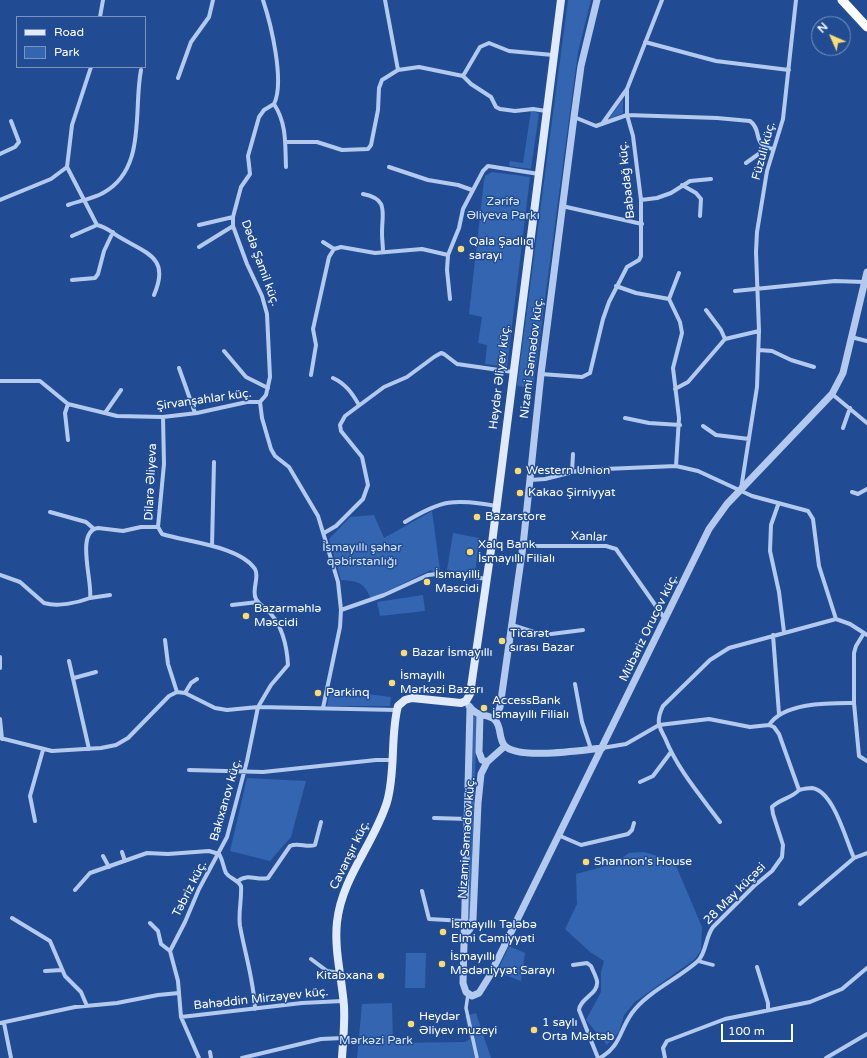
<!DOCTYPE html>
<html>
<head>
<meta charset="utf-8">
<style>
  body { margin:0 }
  #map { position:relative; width:867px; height:1058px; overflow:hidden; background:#214c93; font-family:"Varela Round",sans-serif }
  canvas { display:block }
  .legend { position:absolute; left:16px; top:16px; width:130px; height:52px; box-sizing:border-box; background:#214c93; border:1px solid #7a94be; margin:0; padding:5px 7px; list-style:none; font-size:12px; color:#fff }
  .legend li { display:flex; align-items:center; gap:8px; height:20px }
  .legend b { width:20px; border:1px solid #7a94be }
  .north { position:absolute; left:811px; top:16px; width:40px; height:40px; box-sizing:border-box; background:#214c93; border:1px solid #7a94be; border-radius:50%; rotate:315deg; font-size:11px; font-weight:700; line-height:16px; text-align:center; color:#fff }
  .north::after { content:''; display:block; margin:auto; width:14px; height:18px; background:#fadb74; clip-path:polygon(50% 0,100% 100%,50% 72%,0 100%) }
  .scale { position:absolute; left:721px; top:1024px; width:72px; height:18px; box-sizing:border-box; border:2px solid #fff; border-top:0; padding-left:5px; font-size:12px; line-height:14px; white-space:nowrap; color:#fff; -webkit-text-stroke:3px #214c93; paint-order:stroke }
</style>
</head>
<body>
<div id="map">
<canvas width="867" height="1058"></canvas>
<ul class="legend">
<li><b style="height:5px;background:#e0eafa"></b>Road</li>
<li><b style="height:11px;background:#3465b0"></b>Park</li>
</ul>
<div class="north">N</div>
<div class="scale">100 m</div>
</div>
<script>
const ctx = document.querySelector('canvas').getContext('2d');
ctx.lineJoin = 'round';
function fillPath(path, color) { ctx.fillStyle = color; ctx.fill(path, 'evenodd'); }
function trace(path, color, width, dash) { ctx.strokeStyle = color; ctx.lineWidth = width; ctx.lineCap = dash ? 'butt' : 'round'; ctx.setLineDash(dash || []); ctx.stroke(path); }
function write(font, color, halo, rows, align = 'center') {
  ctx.font = font + ' "Varela Round",sans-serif'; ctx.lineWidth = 3; ctx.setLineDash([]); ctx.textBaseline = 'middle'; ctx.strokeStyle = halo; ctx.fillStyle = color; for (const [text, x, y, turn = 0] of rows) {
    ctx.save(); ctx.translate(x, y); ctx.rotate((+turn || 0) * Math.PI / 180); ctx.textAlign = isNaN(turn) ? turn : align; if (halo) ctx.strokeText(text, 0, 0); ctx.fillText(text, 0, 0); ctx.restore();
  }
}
fillPath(new Path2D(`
  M568,0H591L578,52L533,388L517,386Z
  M623,99V113L609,119Z
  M531,111L539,113L531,169L509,166L510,161L523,163Z
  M492,172L530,177L507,367L485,364L487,345L478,343L482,317L469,314L484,180L485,176Z
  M432,511L440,570L434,573L431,570L371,599C364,582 358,581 341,580L329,539L350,517L374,515L384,538Z
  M453,533L479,538L475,574L447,570Z
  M423,595L425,611L380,616L377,602Z
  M330,689L391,697L390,706H327Z
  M472,716L477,717L470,922L466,929Z
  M247,778L306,781L291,837L270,861L230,851Z
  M644,852L674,861L702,927L701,950L695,959L635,1002L624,1015L619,1032L607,1045L586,1020L601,992V972L604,961L590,952L565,929L577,904L576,874L613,864L629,853Z
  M509,946L525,953L521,981L497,972Z
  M406,953H426L425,988H405Z
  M392,1003L393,1043L465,1042L470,1039L465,1016L476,1013L491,1058H357L362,1004Z`), '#3465b0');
trace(new Path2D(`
  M698,961L713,965
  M468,994L466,1008L477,1058`), '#b3caee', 3.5);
trace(new Path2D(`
  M385,0L398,70
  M100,17L103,0
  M645,42L716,61L789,70
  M91,67L72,125L67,167L97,225C107,227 112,233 121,238C148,254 170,258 154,295
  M463,76L471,84L491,97L496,107L500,109L515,111L533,109L546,111
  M178,78L191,42L209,17L213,0
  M274,104C287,124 285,144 286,167
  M574,117L596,126L627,115L717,118L750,121C763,130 751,145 773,149
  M602,124L627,89
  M287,142H317L342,150L368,149L371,145L378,110L379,88L382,80L398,70L419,67L463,76L480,47L489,43L509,51L553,55
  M0,154L15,147L19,142L11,121
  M746,163L767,148
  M389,167L428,180L458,185L472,190
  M682,185L696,193L701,199L700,216
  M363,194C389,199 382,212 382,233C382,239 383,246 383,252
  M0,200L51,179L67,167
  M641,200L657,198L671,193L690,181L711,179
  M68,205C79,201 92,199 103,193C147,169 133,111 141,70
  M562,206L642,224
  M199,225L233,217
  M72,236L97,225
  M323,242L334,249
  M199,247L233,226
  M72,280L95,278L98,274L104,251L113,232
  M616,286L636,293L669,299L680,322L682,333L673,368L679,418L676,466
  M735,291L835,281L864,282
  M450,299L447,270L448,255L459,228L463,209L483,171L488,166L539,174
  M669,299L679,273
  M706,310L721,330L725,339
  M851,337L867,341
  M759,350L772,351L791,360L814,367
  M224,351L246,377L268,388
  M179,368L195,413
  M541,374L582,377L590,373L603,319L609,302L627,267L639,260L641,256V200L633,136L627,115V89L662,0
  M311,375L316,345L313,329L329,257L334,249L341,247L375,253L422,249L448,255
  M333,378C346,384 352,393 359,405
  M0,381H40L68,404L117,416L163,417L197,413L247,402H260L262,418L271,449L275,456L289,467L318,516L338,582L341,610L340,627L323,708
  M675,389L688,382L725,339L759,331
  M832,394L867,423
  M260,402L266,395L270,377L267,314L262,296L247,264L233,226V217L241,187L250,174L248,156L259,117L264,110L274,104C285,82 271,24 263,0
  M105,413L121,390
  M625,418L649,423L680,425
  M703,426L716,435L749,439
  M843,428L850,408
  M68,440L65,413L68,404
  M572,472L573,454
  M530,480L545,479L581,470L676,466L698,471L752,496L808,511L813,519L819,566L836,619
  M741,489L757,387L759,331L756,252L757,232L767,171L783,119L796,0
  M852,492L858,494L867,489
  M778,505L771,525L770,551L779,592L784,632
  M50,512L86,522L94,529
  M405,522C443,499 453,499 496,506
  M158,527L162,534C187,542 240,546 255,569C260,577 251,590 256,599C259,605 267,609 271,614C283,628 287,647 288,665L271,685L258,707L247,761L227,837L199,889L185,922L170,951L178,981L181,1017L199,1058
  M324,533L336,526L363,499L368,485L362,457L341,431L340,425L345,416L384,387L407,377L434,357L441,353L444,354L457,364L513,372
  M212,546L214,462
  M523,546H606L616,549L665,619
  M0,575L20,582L44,603C58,607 77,603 90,598C93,583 75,531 98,528L123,531L141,527H158L164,464L163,417
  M90,598L110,595
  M232,605L258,602
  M341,610L384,595L428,575L446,573L487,579
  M512,625L543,635L583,630
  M864,633L856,646L854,653V703L859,756L867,761
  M773,635L779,714
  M165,640L168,664L177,692
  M0,657V668
  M69,661L89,749
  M74,678L96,672
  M575,684L582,722L591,749
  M185,693L191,683L197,679
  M0,719L2,739
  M769,725C784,702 829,703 854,703
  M0,738L52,751L101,748L116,745L128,738L169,696L177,692L185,693L215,708L227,710L258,707L397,710
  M189,770L263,772L376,760H393
  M640,782L653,776L671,752
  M799,790C803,789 808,788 812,788C834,791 846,841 854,858
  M434,818L468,819
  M35,821L30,796L43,750
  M720,822C700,795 678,770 665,738C663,734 660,729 659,724C658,718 660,712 663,706L710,660L729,648L836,619L850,624L867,635
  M558,835L581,845L628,834L632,830L634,823
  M122,852L125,861
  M219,854C223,860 223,867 226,873C230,879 237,879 241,886C242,899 238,913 240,926C245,954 254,981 255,1009
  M103,856L109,867
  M238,881C247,873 258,881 268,878L290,846C298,842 307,848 315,845L321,822
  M75,890L90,873L147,853L168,854L209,851L219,854
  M422,891L429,919L464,921
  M800,904L854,858L867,853
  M12,918L50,941L65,976L81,992L87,1006
  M150,923L158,931L161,944L170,951
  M311,959L327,971L339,973
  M573,965L587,963L591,966C593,971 596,976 597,981C599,994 580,998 579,1010L598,1058
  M757,967L768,1003V1010
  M45,971L62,970
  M181,1017L302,1003L343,1001
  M0,1023L75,1007L117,1003L158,995L179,993
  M4,1023L11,1058
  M210,1052L211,1058
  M242,1058L321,1039L343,1038
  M600,1058C621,1046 619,1031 632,1013C647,992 678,979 698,961C707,951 705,938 713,927L754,886L772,871L782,857L783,845L773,814L772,807C780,799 792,798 799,790L779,734L774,727L769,725L750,727L709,719L659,725L626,744L602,748
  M665,1058L663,1048L667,1041L725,1019L810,1002L842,989L867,968
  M826,1058L867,1034`), '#b3caee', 4);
trace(new Path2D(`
  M469,706C477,718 488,713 495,720C502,727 498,739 505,746C519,760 582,750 602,748
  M470,708L463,983L466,992L472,996L479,993L489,977L709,529L727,504L832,394L843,373L867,272
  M480,715L479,752L482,760L487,762
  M495,719L500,707L523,546L541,374L574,117L581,66L597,0
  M463,937L470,929L473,919L478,803L481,774L487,762L505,746`), '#b3caee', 7);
trace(new Path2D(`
  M342,1058C343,1041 345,1024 344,1006C342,978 334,951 337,922C342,877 374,844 387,802C396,771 390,736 398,706L405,700L412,698L461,703L466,701L470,694L492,543L561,0`), '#e0eafa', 8);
trace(new Path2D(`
  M842,0L867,27`), '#fcfeff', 9);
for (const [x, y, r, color] of [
  [461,249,4,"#fadb74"],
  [518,471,4,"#fadb74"],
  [520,493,4,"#fadb74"],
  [477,517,4,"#fadb74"],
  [470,552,4,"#fadb74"],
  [427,582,4,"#fadb74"],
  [246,616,4,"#fadb74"],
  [502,641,4,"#fadb74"],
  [404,653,4,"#fadb74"],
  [392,683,4,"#fadb74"],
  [318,693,4,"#fadb74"],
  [484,708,4,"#fadb74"],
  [586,862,4,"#fadb74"],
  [443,932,4,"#fadb74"],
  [442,964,4,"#fadb74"],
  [381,976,4,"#fadb74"],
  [411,1024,4,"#fadb74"],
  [534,1030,4,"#fadb74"]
]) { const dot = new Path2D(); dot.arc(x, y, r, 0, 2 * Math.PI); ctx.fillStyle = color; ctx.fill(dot); trace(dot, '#214c93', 1.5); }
write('12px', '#fff', '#214c93', [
  ["Füzuli küç.",764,151,-75],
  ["Babadağ küç.",627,180,-96],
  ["Dədə Şamil küç.",260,263,70],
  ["Nizami Səmədov küç.",532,358,-83],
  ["Heydər Əliyev küç.",500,377,-83],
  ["Şirvanşahlar küç.",204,400,-8],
  ["Dilarə Əliyeva",151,482,-87],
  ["Xanlar",589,537,2],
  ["Mübariz Orucov küç.",649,628,-64],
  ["Bakıxanov küç.",226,800,-74],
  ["Nizami Səmədov küç.",467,838,-86],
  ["Cavanşır küç.",350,855,-64],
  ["Təbriz küç.",190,889,-63],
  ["28 May küçəsi",735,894,-45],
  ["Bahəddin Mirzəyev küç.",261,999,-6]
]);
write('12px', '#d9e6fa', '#214c93', [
  ["Zərifə",503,202],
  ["Əliyeva Parkı",503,216],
  ["İsmayıllı şəhər",362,548],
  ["qəbirstanlığı",362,562],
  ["Mərkəzi Park",376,1041]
]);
write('12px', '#fff', '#214c93', [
  ["Qala Şadlıq",469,242],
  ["sarayı",469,256],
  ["Western Union",526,471],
  ["Kakao Şirniyyat",528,493],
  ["Bazarstore",485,517],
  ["Xalq Bank",478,545],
  ["İsmayıllı Filialı",478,559],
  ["İsmayilli",435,575],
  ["Məscidi",435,589],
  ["Bazarməhlə",254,609],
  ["Məscidi",254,623],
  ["Ticarət",510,634],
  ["sırası Bazar",510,648],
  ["Bazar İsmayıllı",412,653],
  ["İsmayıllı",400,676],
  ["Mərkəzi Bazarı",400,690],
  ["Parkinq",326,693],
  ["AccessBank",492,701],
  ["İsmayıllı Filialı",492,715],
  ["Shannon's House",594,862],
  ["İsmayıllı Tələbə",451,925],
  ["Elmi Cəmiyyəti",451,939],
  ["İsmayıllı",450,957],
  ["Mədəniyyət Sarayı",450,971],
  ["Kitabxana",373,976,"right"],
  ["Heydər",419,1017],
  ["Əliyev muzeyi",419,1031],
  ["1 saylı",542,1023],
  ["Orta Məktəb",542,1037]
], 'left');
</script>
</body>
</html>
